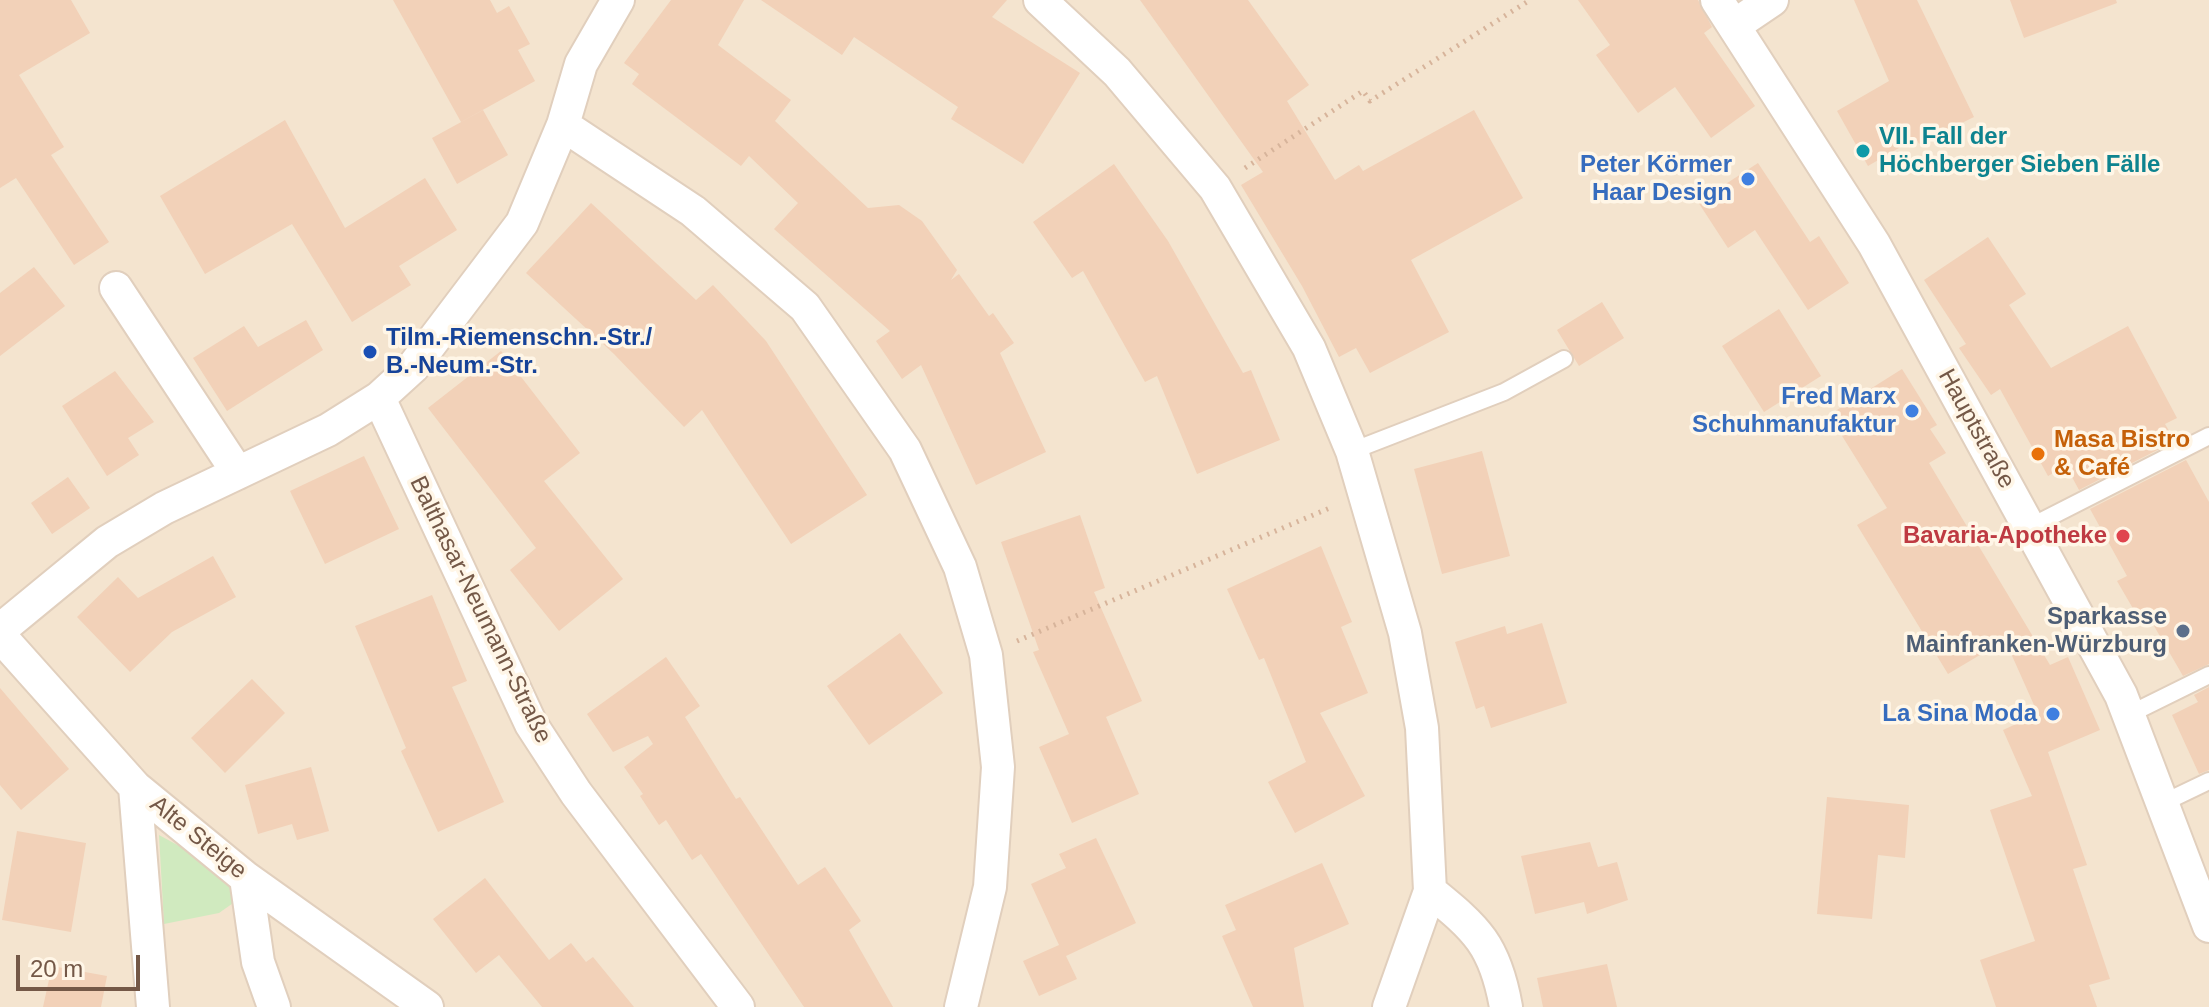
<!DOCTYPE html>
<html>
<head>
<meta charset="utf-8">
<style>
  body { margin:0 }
  #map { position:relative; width:2209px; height:1007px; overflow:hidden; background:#fdf2e1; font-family:Arial,sans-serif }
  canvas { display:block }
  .scale { position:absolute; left:16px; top:955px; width:124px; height:36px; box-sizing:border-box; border:4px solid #745847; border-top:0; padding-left:10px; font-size:24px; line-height:28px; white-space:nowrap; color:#745847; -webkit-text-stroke:6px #fff6e7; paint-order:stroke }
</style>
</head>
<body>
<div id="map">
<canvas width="2209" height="1007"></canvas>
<div class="scale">20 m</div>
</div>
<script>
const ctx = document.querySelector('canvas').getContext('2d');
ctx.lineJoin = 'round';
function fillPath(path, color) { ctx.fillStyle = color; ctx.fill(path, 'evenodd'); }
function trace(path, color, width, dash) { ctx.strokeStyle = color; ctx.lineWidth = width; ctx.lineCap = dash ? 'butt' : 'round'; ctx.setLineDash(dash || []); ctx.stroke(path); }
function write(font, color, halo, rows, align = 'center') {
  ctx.font = font + ' Arial,sans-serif'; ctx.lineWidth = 7; ctx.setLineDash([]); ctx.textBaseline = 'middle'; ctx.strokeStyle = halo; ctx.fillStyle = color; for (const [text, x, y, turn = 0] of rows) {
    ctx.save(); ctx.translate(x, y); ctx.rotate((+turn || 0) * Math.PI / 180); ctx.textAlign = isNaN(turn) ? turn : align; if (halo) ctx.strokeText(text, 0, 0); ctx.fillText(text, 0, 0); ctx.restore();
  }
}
fillPath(new Path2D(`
  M0,0H2209V1007H0Z`), '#f4e4cf');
fillPath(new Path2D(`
  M159,835L227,872L236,901L219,913L164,924Z`), '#d0eabf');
fillPath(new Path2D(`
  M0,0H71L90,33L19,75L64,147L51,155L109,242L74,265L16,178L0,188Z
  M393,0H490L497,13L509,6L530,44L518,50L535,81L461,122Z
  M671,0H744L718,45L791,100L775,121L868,208L899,205L922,221L957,270L951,280L959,274L989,316L993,313L1014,343L1000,353L1046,452L976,485L921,365L902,379L876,341L890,331L774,229L798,203L749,156L741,166L632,84L639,74L624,63Z
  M761,0H1007L992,17L1080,73L1023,164L951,119L958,107L854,37L842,55Z
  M1140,0H1248L1309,85L1287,101L1335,180L1359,165L1363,171L1474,110L1523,198L1411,260L1449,332L1370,373L1356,348L1339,357L1302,286L1241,185L1263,172Z
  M1578,0H1698L1712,27L1704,33L1755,106L1711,138L1675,87L1638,113L1596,55L1610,45Z
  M1854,0H1917L1974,117L1919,144L1916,138L1868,166L1837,111L1889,81Z
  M2010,0H2116L2117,3L2024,38Z
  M483,110L508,155L457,184L432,138Z
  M285,120L345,228L425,178L457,230L399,266L411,285L352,322L292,224L205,274L160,196Z
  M1758,163L1810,242L1819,236L1849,283L1808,310L1755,230L1728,248L1698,202Z
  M1114,164L1168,241L1243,373L1251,370L1280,440L1197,474L1157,376L1145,382L1083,271L1072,278L1033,222Z
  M591,203L696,300L713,285L766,341L867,495L791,544L702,410L684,427L614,354L526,273Z
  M1988,237L2026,294L2009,305L2051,368L2128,326L2177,418L2165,424L2175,441L2079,490L2066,466L2048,476L2000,389L1991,395L1959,348L1966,344L1924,280Z
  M34,267L65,306L0,356V293Z
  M1602,302L1624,338L1579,366L1557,330Z
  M1779,309L1821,376L1764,412L1722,346Z
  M306,320L323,350L227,411L193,358L244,326L258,347Z
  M501,351L580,453L544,481L623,579L559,631L510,570L536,548L428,408Z
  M1902,369L1937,425L1930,429L1946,453L1929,463L2050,665L2068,657L2100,730L2048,752L2087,865L2073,869L2110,979L2089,985L2097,1007H1996L1980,960L2035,941L1990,810L2032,796L2003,730L2038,714L2005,640L1948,674L1857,525L1887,508L1829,415Z
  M115,371L154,422L128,438L139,455L107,476L62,406Z
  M1482,451L1510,556L1442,574L1414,469Z
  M364,456L399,529L325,564L290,491Z
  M2186,460L2209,502V664L2183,676L2150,619L2142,624L2117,581L2127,576L2090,509Z
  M68,477L90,508L52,534L31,503Z
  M1080,515L1105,588L1094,592L1142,701L1106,717L1139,794L1072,823L1039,747L1069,734L1033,652L1039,650L1001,542Z
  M1321,546L1352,622L1341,627L1368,693L1320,713L1365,796L1295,833L1268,782L1306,762L1264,658L1259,660L1227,589Z
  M213,556L236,597L172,632L130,672L77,617L118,577L138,598Z
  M432,595L467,681L452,687L504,802L438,832L401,751L406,748L355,626Z
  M1542,623L1567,703L1491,728L1484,706L1476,709L1455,642L1505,626L1507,634Z
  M900,633L943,693L869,745L827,686Z
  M666,657L700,706L685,717L736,799L740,797L798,885L825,867L861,921L849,930L893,1007H804L701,854L692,860L666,820L659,825L640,796L643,794L624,767L653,744L648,736L613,752L587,714Z
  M252,679L285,713L225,773L191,738Z
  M2209,687V770L2199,774L2172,715L2198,702L2194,695Z
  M0,688L69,769L21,810L0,785Z
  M311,767L329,831L297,840L292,824L258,834L245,785Z
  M1827,797L1909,805L1905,858L1878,855L1872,919L1817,914Z
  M17,831L86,843L71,932L2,920Z
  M1096,838L1136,923L1066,956L1077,979L1039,996L1023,961L1059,945L1031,884L1066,868L1059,854Z
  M1590,842L1598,867L1617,862L1628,900L1587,914L1584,902L1535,914L1521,856Z
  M1322,863L1349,924L1294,948L1304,1007H1253L1222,936L1236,930L1225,905Z
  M485,878L549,960L571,943L586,962L593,957L634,1007H542L499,955L476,973L433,919Z
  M1607,964L1617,1007H1543L1537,978Z
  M52,966L107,976L101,1007H43Z`), '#f2d1b8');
const lane = new Path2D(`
  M1352,451L1504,392L1564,359
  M2030,527L2209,436
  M2128,715L2209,675
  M2163,803L2209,781`);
const street = new Path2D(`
  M1040,0L1117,72L1215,188L1309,348L1352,451L1405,633L1422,728L1430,891L1389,1007
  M1717,0L1874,244L2121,695L2209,926
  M1735,25L1772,0
  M563,125L693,211L805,307L905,450L960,567L986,655L998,767L990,887L961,1007
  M116,288L238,473
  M379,398L531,724L576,793L738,1007
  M0,630L107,542L164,508L328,430L379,398L413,367L522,223L563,125L581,64L618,0
  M0,636L135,787L246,878L427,1007
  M135,787L153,1007
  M246,878L258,962L274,1007
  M1430,891C1477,929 1495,945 1506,1007`);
trace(lane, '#e1cfbd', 20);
trace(street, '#e1cfbd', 36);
trace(new Path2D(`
  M1245,168L1363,91L1370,101L1530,0
  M1017,641L1332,507`), '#d7b49b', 5, [2, 6]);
trace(lane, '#fff', 16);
trace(street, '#fff', 32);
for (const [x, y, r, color] of [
  [1863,151,8,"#0f9aa8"],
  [1748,179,8,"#3f7fe0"],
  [370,352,8,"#1a4fb4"],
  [1912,411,8,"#3f7fe0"],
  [2038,454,8,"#e8710a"],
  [2123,536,8,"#e0444e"],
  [2183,631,8,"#5c6f8a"],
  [2053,714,8,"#3f7fe0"]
]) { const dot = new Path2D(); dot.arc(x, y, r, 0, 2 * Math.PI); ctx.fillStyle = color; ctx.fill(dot); trace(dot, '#fff6e7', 3); }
write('bold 24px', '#0d838f', '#fff6e7', [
  ["VII. Fall der",1879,137],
  ["Höchberger Sieben Fälle",1879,165]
], 'left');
write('bold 24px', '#366cbe', '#fff6e7', [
  ["Peter Körmer",1732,165],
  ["Haar Design",1732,193],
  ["Fred Marx",1896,397],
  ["Schuhmanufaktur",1896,425],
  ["La Sina Moda",2037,714]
], 'right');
write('bold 24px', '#164399', '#fff6e7', [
  ["Tilm.-Riemenschn.-Str./",386,338],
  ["B.-Neum.-Str.",386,366]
], 'left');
write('24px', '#745847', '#fff6e7', [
  ["Hauptstraße",1976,429,61],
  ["Balthasar-Neumann-Straße",480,610,64],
  ["Alte Steige",198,838,39]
]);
write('bold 24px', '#c56008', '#fff6e7', [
  ["Masa Bistro",2054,440],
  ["& Café",2054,468]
], 'left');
write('bold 24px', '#be3a42', '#fff6e7', [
  ["Bavaria-Apotheke",2107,536]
], 'right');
write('bold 24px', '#4e5e75', '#fff6e7', [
  ["Sparkasse",2167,617],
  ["Mainfranken-Würzburg",2167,645]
], 'right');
</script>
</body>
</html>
